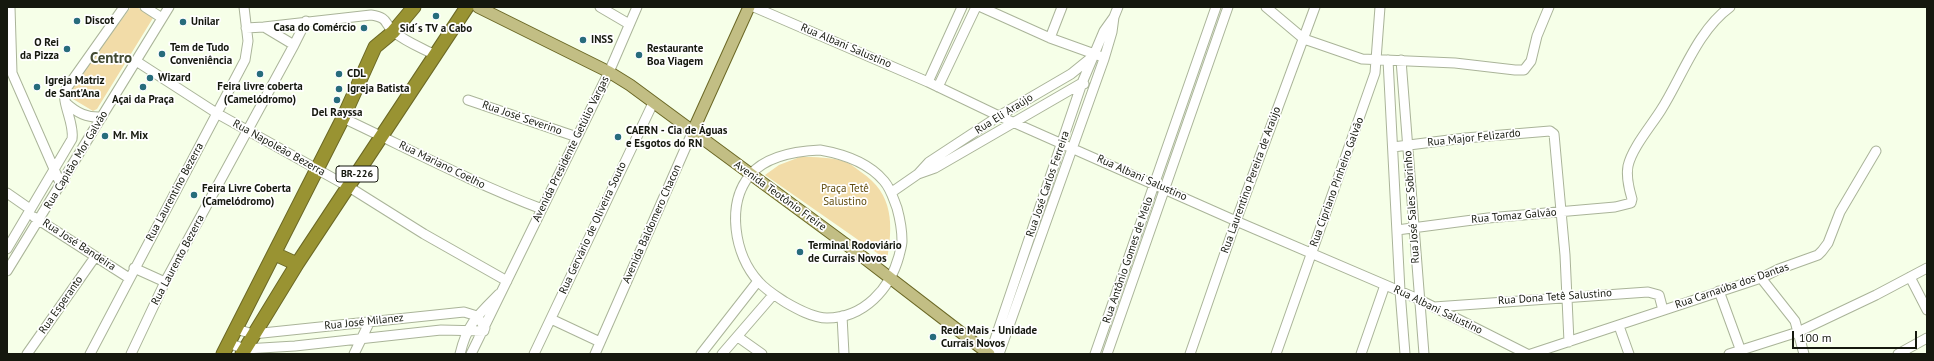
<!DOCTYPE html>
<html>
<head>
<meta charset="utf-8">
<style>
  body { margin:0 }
  #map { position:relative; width:1934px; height:361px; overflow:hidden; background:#f6ffe8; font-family:"PT Sans",sans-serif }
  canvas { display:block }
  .frame { position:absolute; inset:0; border:8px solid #15180e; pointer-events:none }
  .scale { position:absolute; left:1792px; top:331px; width:125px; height:18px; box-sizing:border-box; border:2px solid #15180e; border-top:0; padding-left:5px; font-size:12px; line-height:14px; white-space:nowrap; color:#15180e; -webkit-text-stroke:3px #fff; paint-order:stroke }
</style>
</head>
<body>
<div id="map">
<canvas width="1934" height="361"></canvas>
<div class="frame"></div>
<div class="scale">100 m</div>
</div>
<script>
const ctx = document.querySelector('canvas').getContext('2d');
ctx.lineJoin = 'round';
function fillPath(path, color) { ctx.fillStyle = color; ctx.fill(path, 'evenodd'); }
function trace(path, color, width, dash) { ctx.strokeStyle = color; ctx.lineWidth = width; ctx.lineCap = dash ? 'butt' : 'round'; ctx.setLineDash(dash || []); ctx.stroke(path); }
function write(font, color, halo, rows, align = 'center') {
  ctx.font = font + ' "PT Sans",sans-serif'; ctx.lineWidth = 3.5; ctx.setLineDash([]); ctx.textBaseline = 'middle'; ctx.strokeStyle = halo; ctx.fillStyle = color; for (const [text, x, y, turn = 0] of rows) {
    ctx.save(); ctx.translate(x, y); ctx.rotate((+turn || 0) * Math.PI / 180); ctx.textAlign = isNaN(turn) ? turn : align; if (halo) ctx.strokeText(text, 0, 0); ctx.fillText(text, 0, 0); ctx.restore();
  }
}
fillPath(new Path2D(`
  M131,7H137L153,18L97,109L93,111L68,96V92Z
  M800,157C815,157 831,157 846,162C851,164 857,169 861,172C894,194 893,225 887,260L765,175L779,165Z`), '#f2dca8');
const minor = new Path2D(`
  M10,7L12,73L61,185
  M145,7L162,18
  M600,7L629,24
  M754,7L928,82L999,116L1236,221L1418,299L1527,354
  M981,7L1050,38L1100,56
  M1266,7L1304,39L1362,59L1455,63L1515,70H1524L1531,61L1537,36L1549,7
  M264,27L371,15C390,18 383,23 394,32C406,42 422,48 435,55
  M1050,38L1062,7
  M294,45L306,21
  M1388,60L1400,291L1405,354
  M1401,60L1424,354
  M136,61L218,114L349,187L424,234L507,281
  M928,82L962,7
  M938,87L976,7
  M468,100L577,137
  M66,103C77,113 87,118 102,117
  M343,118C409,149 473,183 542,209
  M1393,147L1465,138L1550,131L1554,134L1565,255L1569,342
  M820,150C843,154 868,162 884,181C891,189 893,198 897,208C900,219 902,230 902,241C902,246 900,251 899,256C890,289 864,318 827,318C813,318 797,309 785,302C776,296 766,290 759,282C734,255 726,204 750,175C766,156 797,151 820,150Z
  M918,174L935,168L1082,83L1084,84
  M892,192L918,174L929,162L999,116L1071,74L1092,57
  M7,193L30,209
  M34,217L129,278
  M1397,230L1488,218L1615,207L1631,203L1632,199C1629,189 1626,176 1628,166C1632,148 1651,126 1661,110C1682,77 1697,31 1730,7
  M7,249L72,139C75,123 60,101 66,89L124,7
  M134,268L165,282
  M7,271L169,7
  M1910,277L1927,310
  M1761,278L1795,321L1804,354
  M1719,291L1742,354
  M1434,307L1648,292L1659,295L1663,310
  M842,316L844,354
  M551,319L600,342
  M1619,326L1629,354
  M236,329L253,334L464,312L477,316L485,328
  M738,337L762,354
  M228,343L245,349L295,346L441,330L484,331
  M27,354L95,257
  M90,354L245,60L248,41L244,7
  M131,354L165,282L294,45L264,27L246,28
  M354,354L370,321
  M460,354C467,324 478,315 499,294
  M471,354L609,72L637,7
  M534,354L653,103
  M595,354L692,133
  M701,354L758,281
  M722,354L773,295
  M990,354L1082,83L1104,31L1114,17L1118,7
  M999,354L1104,59L1112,32L1114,17
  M1095,354L1216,7
  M1107,354L1228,7
  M1190,354L1236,221L1315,7
  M1276,354L1375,73L1380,7
  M1361,354L1385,285
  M1531,354L1761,278L1779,269L1818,255L1822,251L1828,243L1840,212L1876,151
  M1729,354L1798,332L1876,295L1927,268
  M1898,354L1927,338`);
const major = new Path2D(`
  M478,7L609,72L630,85L855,251L989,354
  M692,133L749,7`);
const highway = new Path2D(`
  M275,254L297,264
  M223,354L343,118L375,47L393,32L414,7
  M242,354L297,264L467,7`);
trace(minor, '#aab499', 11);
trace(major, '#6b6825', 13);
trace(highway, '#6b6825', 15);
trace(minor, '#fff', 9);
trace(major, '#c2be84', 11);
trace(highway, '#999332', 13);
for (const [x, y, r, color] of [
  [436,16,4,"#276c7c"],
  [77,21,4,"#276c7c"],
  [183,22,4,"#276c7c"],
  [364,28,4,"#276c7c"],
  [583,40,4,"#276c7c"],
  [67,49,4,"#276c7c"],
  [162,54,4,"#276c7c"],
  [639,55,4,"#276c7c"],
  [260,74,4,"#276c7c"],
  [339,74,4,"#276c7c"],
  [150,78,4,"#276c7c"],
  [37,87,4,"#276c7c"],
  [143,87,4,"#276c7c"],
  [339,89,4,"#276c7c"],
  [337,100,4,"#276c7c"],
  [105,136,4,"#276c7c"],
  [618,137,4,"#276c7c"],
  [194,195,4,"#276c7c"],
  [800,252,4,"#276c7c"],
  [933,337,4,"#276c7c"]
]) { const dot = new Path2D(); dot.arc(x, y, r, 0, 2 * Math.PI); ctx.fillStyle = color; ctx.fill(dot); trace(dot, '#fff', 1.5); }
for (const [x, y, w] of [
  [357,174,42]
]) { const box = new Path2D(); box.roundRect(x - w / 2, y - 8, w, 16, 3); ctx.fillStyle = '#fff'; ctx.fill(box); trace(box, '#15180e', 1); }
write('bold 10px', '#15180e', null, [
  ["BR-226",357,174]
]);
write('bold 11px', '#15180e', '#fff', [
  ["Discot",85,21],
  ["Unilar",191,22],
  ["Casa do Comércio",356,28,"right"],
  ["Sid´s TV a Cabo",436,29,"center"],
  ["INSS",591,40],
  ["O Rei",59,43,"right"],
  ["da Pizza",59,56,"right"],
  ["Tem de Tudo",170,48],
  ["Conveniência",170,61],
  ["Restaurante",647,49],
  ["Boa Viagem",647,62],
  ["CDL",347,74],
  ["Wizard",158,78],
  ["Igreja Matriz",45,81],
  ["de Sant'Ana",45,94],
  ["Feira livre coberta",260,87,"center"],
  ["(Camelódromo)",260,100,"center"],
  ["Igreja Batista",347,89],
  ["Açai da Praça",143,100,"center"],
  ["Del Rayssa",337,113,"center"],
  ["CAERN - Cia de Águas",626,131],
  ["e Esgotos do RN",626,144],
  ["Mr. Mix",113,136],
  ["Feira Livre Coberta",202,189],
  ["(Camelódromo)",202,202],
  ["Terminal Rodoviário",808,246],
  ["de Currais Novos",808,259],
  ["Rede Mais - Unidade",941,331],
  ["Currais Novos",941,344]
], 'left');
write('11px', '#15180e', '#fff', [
  ["Rua Albani Salustino",846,46,23],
  ["Rua Eli Araújo",1004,114,-32],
  ["Rua José Severino",522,118,19],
  ["Rua Major Felizardo",1474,138,-6],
  ["Rua Napoleão Bezerra",279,148,29],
  ["Avenida Presidente Getúlio Vargas",571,149,-64],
  ["Rua Capitão Mor Galvão",76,160,-59],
  ["Rua Mariano Coelho",442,165,26],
  ["Rua Albani Salustino",1142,178,24],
  ["Rua Laurentino Pereira de Araújo",1251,180,-70],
  ["Rua Cipriano Pinheiro Galvão",1337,182,-70],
  ["Rua José Carlos Ferreira",1048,184,-71],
  ["Rua Laurentino Bezerra",175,192,-62],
  ["Avenida Teotônio Freire",780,196,36],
  ["Rua José Sales Sobrinho",1412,207,-94],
  ["Rua Tomaz Galvão",1514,216,-5],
  ["Avenida Baldomero Chacon",652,224,-66],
  ["Rua Gervário de Oliveira Souto",593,228,-65],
  ["Rua José Bandeira",79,245,33],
  ["Rua Laurento Bezerra",178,260,-62],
  ["Rua Antônio Gomes de Melo",1128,260,-71],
  ["Rua Carnaúba dos Dantas",1732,286,-19],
  ["Rua Dona Tetê Salustino",1555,297,-4],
  ["Rua Esperanto",61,305,-55],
  ["Rua Albani Salustino",1438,310,26],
  ["Rua José Milanez",364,322,-6]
]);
write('11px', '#604b0d', '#fff', [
  ["Praça Tetê",845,189],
  ["Salustino",845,202]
]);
write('bold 15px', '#414932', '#fff', [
  ["Centro",111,59]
]);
</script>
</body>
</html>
